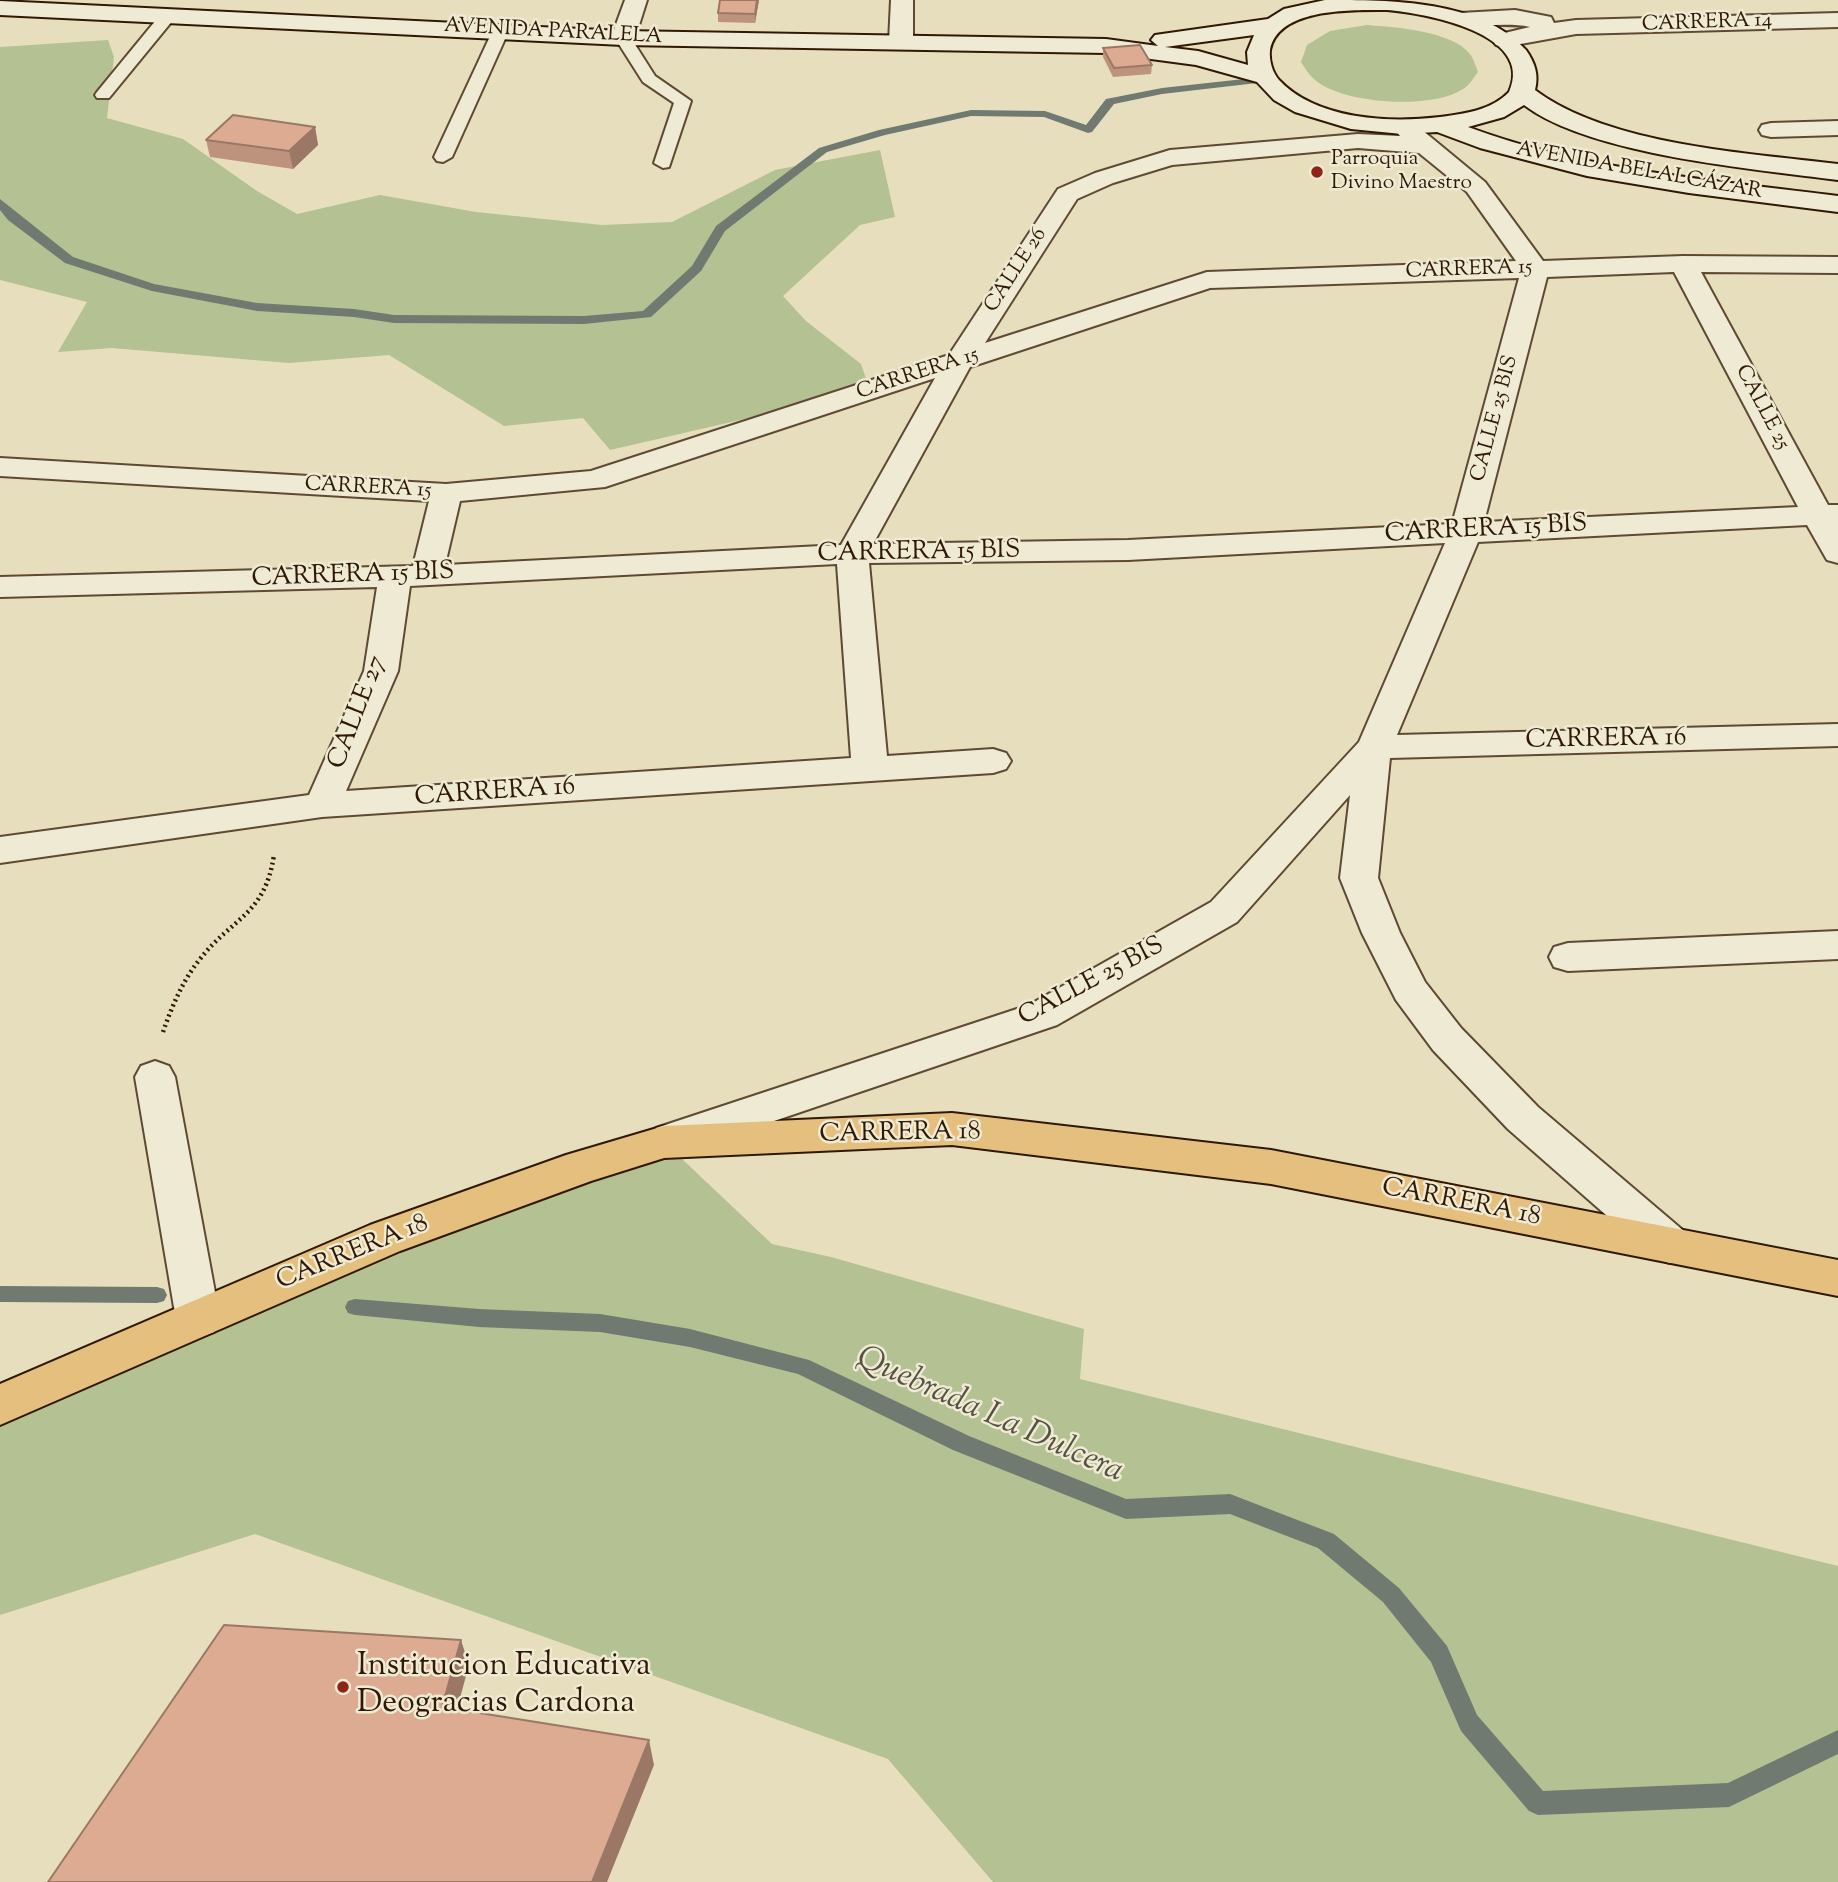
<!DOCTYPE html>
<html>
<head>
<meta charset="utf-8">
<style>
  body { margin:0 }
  canvas { display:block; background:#e7debd }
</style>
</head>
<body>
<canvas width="1838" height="1882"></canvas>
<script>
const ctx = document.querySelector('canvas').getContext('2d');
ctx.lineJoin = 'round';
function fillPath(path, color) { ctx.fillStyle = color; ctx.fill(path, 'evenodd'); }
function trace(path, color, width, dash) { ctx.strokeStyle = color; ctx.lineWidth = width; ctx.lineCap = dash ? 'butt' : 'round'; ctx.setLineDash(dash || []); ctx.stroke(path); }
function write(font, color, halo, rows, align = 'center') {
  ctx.font = font + ' "Sorts Mill Goudy",serif'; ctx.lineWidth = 5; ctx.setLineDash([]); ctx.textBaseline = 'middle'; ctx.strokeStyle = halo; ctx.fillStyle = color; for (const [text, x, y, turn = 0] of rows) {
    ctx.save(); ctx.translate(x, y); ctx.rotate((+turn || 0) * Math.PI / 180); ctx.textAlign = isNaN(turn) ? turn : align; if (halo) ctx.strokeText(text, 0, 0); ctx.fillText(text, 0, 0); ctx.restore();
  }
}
fillPath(new Path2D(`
  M1367,25C1394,27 1457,31 1472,57C1474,61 1476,67 1478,72C1474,77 1469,86 1463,89C1432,110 1343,104 1315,80C1309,75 1305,68 1301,62L1307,45L1330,31Z
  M108,40L114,57L107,118L183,139L257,191L297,214L380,195L476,212L602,225L672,222L775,170L880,150L895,217L860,225L783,296L806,321L861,364L870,390L610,450L583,418L504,426L389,355L289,363L112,348L58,352L87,302L0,280V47Z
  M664,1142L772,1244L831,1257L1084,1329L1080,1379L1838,1566V1882H993L888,1759L255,1534L0,1615V1405Z`), '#b4c192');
fillPath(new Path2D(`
  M1253,78L1258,81L1257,83L1162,94L1114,104L1092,132L1088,133L1044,117L971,116L885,135L827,152L725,231L701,271L651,317L584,324L394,323L354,317L257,311L152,291L65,263L8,220L0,210V199L73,257L154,284L257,303L354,309L394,315L584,316L643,311L692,266L716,226L819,148L879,130L971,110L1045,111L1086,125L1106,99L1162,88Z
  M0,1286L157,1287L164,1289L167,1295L164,1301L157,1303L0,1302Z
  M355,1299L479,1309L600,1314L690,1329L809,1360L969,1436L1126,1499L1230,1494L1334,1534L1399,1588L1447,1646L1477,1715L1543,1791L1728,1783L1838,1730V1754L1729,1807L1538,1815L1529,1811L1461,1731L1431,1662L1383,1602L1318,1548L1230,1514L1126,1519L953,1450L798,1374L690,1347L600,1332L479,1327L355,1315L348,1313L345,1307L348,1301Z`), '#707a71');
const lane = new Path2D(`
  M167,12L175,17L173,20L109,98H97L95,95L97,92L161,14Z
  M501,25L509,30L452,157L443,162L437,161L434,157L493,30Z
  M623,33L629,35L655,76L691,101L669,167L663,168L654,163L674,103L643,82L615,38Z`);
const street = new Path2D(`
  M625,0H647L635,38L631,43H615L611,38Z
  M891,0H913V42L909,47H893L889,42Z
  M1515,10L1551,17L1554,23L1576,20L1838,13V27L1576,34L1504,47L1496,45L1492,40L1496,35L1530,27C1507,22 1483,28 1460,23L1457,18L1460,13Z
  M1838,121V135L1771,137L1762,135L1759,130L1762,125L1771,123Z
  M1407,123L1416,125L1485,182L1543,261L1683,256L1838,257V273L1701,272L1828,505H1838V563L1827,560L1807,525L1478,542L1397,735L1838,724V746L1390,758L1378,878L1400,933L1425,982L1461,1028L1538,1107L1685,1232L1692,1245L1685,1258L1670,1263L1655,1258L1508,1129L1433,1050L1396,1000L1362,933L1340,878L1350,795L1237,922L1057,1025L671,1156L656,1152L650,1140L656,1128L1029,1005L1211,902L1359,742L1445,543L1128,560L869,563L887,756L993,749L1006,753L1011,761L1006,769L993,773L322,817L0,863V837L309,795L364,671L377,587L0,597V577L413,566L429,501L0,476V458L446,484L591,471L949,355L1058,189L1095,173L1170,150L1358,134L1400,136L1395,130L1398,125ZM1358,148L1419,153L1467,192L1516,261L1207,272L985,343L1077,199L1113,183L1172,165ZM1674,272L1798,507L1484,522L1547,277ZM1519,278L1452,524L1128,540L873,544L970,367L1210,288ZM935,378L841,545L445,565L460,501L605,487ZM837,564L851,758L346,791L398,671L410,586Z
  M1838,931V959L1568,971L1554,967L1549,957L1554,947L1568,943Z
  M155,1061L169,1066L175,1077L220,1319L214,1332L198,1338L182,1332L176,1319L135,1077L141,1066Z`);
const secondary = new Path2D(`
  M1325,0C1391,0 1481,0 1526,50C1535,63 1539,75 1535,90C1608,145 1747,153 1838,164V180C1754,169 1590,155 1524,105L1504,117L1468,127C1586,171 1714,180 1838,196V212L1689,193L1587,176L1480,148L1437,132L1402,134L1351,129L1295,112L1274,100L1257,82L1196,65L1106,53L623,45L0,15V1L623,31L1106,39L1158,46L1151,40L1155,35L1268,19L1284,9ZM1387,10C1424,13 1536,33 1509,92C1492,110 1464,114 1440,117C1389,123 1317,120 1279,80C1272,72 1269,60 1270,50C1278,7 1355,10 1387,10ZM1254,35L1247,52L1248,65L1198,51L1165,47Z`);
const primary = new Path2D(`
  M952,1113L1271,1150L1838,1260V1296L1271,1184L952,1145L664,1158L591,1181L400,1251L0,1425V1384L370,1225L566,1155L664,1126Z`);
trace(lane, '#5e4a32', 4);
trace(street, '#5e4a32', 4);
trace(secondary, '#301903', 4);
trace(primary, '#301903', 4);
trace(new Path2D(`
  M163,1032C172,1006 183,980 200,959C233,917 265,915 274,855`), '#301903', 4.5, [2, 3.5]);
fillPath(lane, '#efead4');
fillPath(street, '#efead4');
fillPath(secondary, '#efead4');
fillPath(primary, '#e4bf7e');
fillPath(new Path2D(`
  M720,0H759L755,23L718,22V13Z
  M1103,48L1152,65L1151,74L1113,77L1103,57Z
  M315,127L318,145L293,169L210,157L206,140Z`), '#be937d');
fillPath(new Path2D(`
  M757,0H759L755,23V14Z
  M315,127L318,145L293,169L289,151Z
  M461,1640L469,1665L451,1731L442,1707Z
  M649,1740L654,1765L607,1882H592Z`), '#9b7866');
const building = new Path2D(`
  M720,0H757L755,14L718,13Z
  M1140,45L1152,65L1114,68L1103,48Z
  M233,115L315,127L289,151L206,140Z
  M224,1625L461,1640L442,1707L649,1740L592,1882H48Z`);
fillPath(building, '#ddab91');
trace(building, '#9b7866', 2);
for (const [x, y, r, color] of [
  [1317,172,7,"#8f2418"],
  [343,1687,7,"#8f2418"]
]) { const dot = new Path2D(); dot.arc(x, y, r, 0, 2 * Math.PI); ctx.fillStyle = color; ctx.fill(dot); trace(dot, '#efead4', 2.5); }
write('21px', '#301903', '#efead4', [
  ["CARRERA 14",1707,24,-2],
  ["AVENIDA PARALELA",553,33,3],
  ["AVENIDA BELALCÁZAR",1639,172,10],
  ["CALLE 26",1017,271,-57],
  ["CARRERA 15",1469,271,-2],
  ["CARRERA 15",918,375,-18],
  ["CALLE 25",1761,408,62],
  ["CALLE 25 BIS",1496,419,-75],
  ["CARRERA 15",368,489,3]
]);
write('21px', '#301903', '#efead4', [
  ["Parroquia",1331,160],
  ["Divino Maestro",1331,184]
], 'left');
write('26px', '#301903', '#efead4', [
  ["CARRERA 15 BIS",1486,531,-3],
  ["CARRERA 15 BIS",919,554,-1],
  ["CARRERA 15 BIS",353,577,-2],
  ["CALLE 27",359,713,-69],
  ["CARRERA 16",1606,741,-1],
  ["CARRERA 16",495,794,-4],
  ["CALLE 25 BIS",1092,983,-28],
  ["CARRERA 18",900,1135,-1],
  ["CARRERA 18",1461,1204,11],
  ["CARRERA 18",353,1254,-22]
]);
write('32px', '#301903', '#efead4', [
  ["Institucion Educativa",357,1669],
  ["Deogracias Cardona",357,1706]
], 'left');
write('italic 33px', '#555143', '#efead4', [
  ["Quebrada La Dulcera",989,1417,24]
]);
</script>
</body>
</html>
